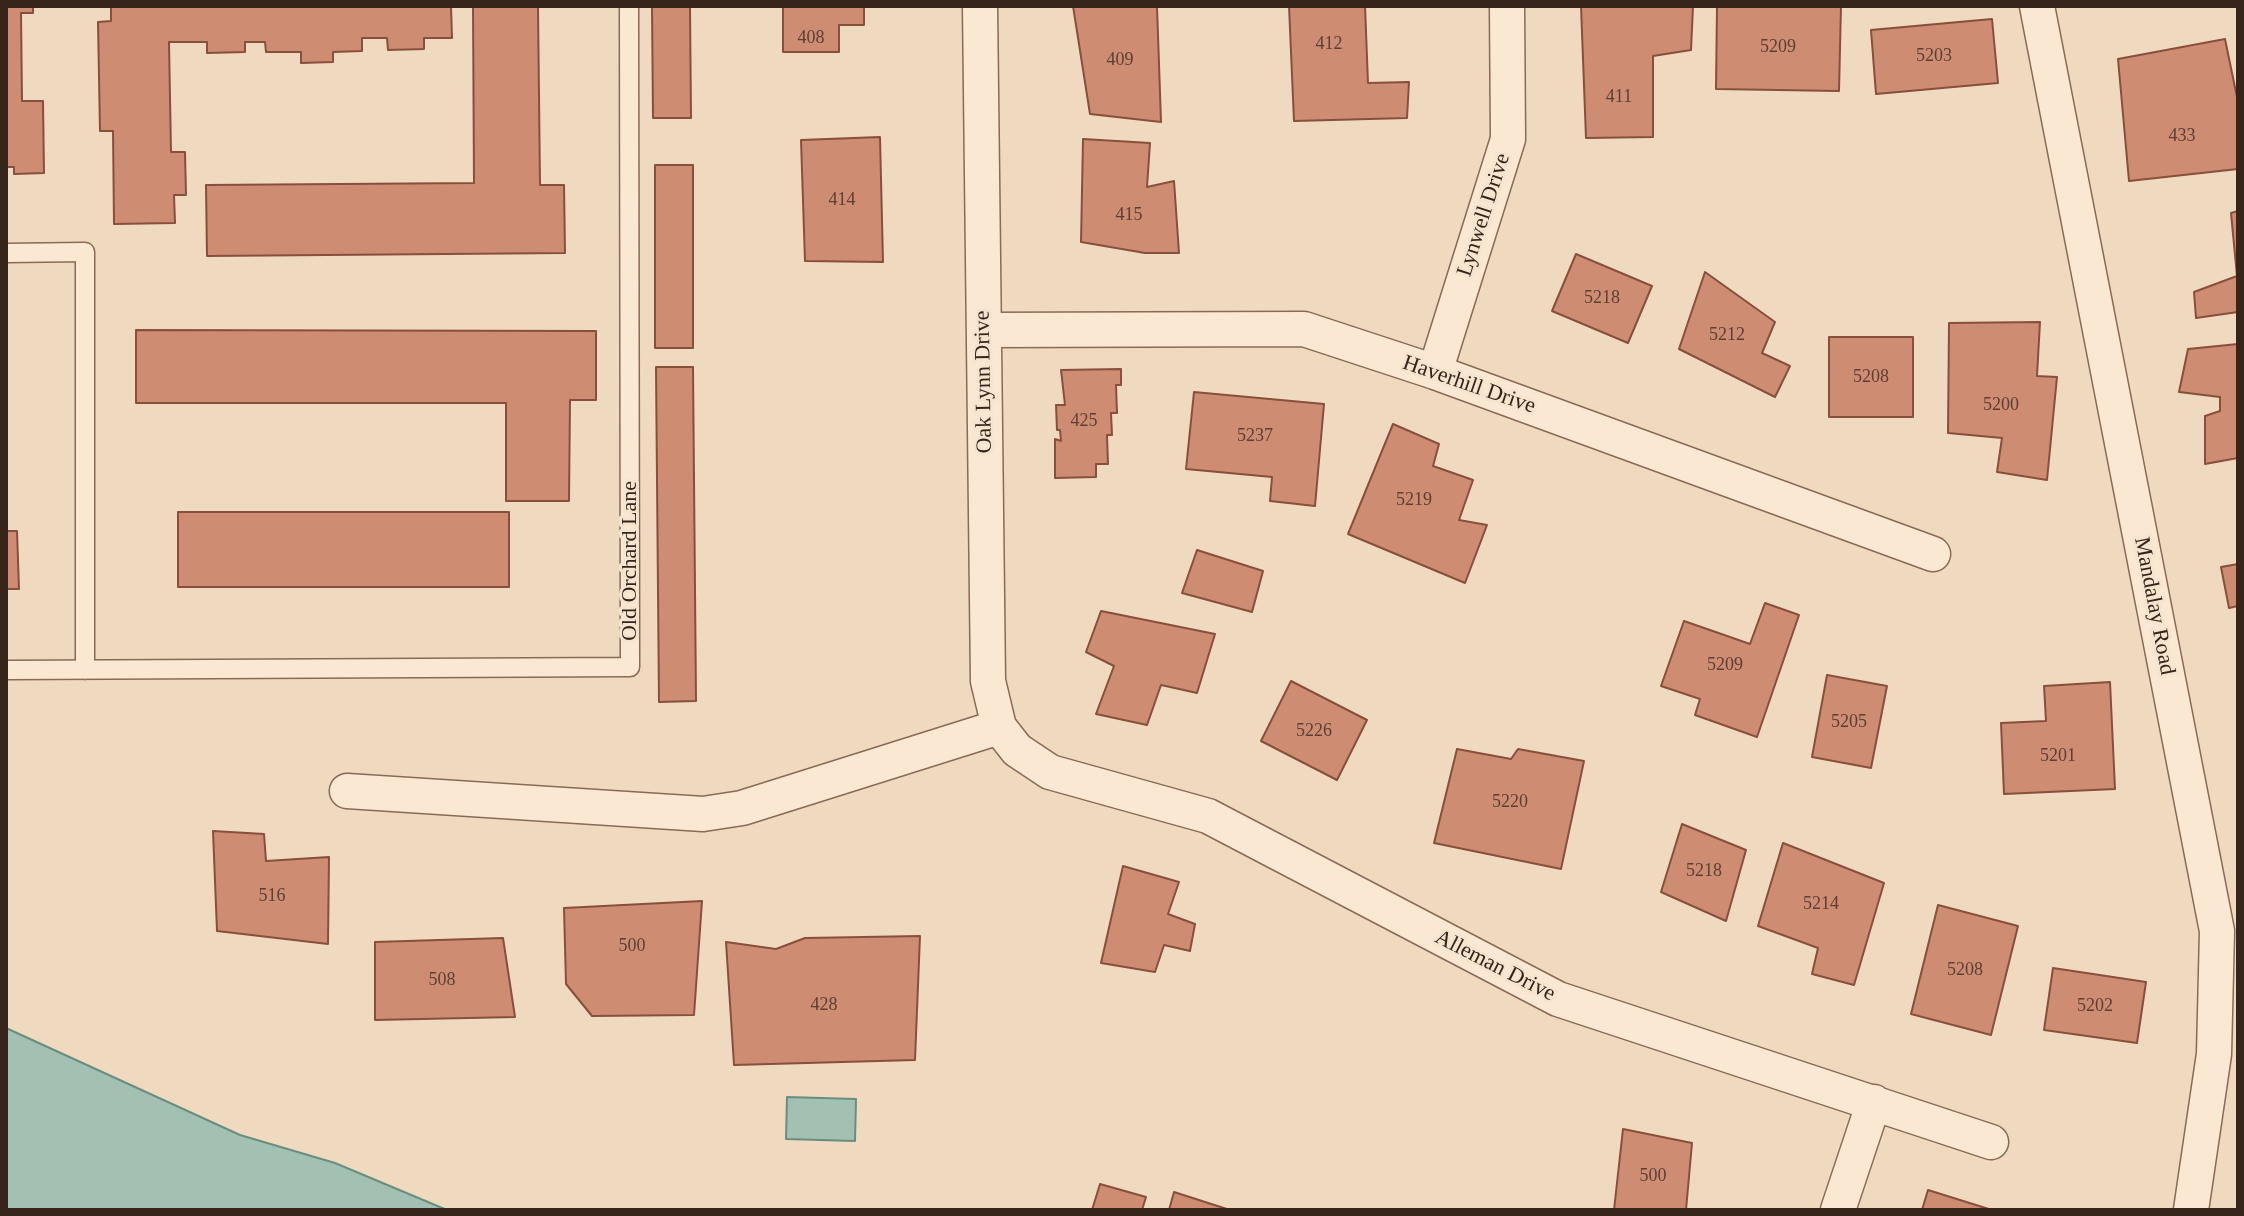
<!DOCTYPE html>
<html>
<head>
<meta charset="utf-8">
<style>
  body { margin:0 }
  #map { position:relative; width:2244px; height:1216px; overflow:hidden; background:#efdabf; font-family:"Times New Roman",serif }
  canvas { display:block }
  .frame { position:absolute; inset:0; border:8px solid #37251c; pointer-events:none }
</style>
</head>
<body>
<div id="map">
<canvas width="2244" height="1216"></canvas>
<div class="frame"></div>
</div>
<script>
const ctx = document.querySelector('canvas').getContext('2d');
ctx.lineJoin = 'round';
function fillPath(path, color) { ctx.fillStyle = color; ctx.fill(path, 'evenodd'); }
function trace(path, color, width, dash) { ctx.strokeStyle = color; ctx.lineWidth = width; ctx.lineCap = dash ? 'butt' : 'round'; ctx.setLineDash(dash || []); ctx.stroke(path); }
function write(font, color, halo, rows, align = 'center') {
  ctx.font = font + ' "Times New Roman",serif'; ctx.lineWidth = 6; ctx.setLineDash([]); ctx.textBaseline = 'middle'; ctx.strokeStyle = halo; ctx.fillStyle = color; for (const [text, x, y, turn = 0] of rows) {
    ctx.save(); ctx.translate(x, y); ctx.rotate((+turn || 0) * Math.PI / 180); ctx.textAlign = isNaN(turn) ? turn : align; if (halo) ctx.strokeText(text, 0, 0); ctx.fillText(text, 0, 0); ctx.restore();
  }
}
const water = new Path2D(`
  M6,1028L240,1135L335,1163L447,1210H6Z
  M787,1097L856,1099L855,1141L786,1139Z`);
fillPath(water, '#a2c1b3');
trace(water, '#698e80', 2);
const building = new Path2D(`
  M6,6H33V13H21L22,101H43L44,173L14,174V167H6Z
  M111,6H451L452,38H424V49L388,50L387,38H362V51L333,52V62L301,63V52H266L265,42H245V52L207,53V42H169L171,152H185L186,195H174L175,223L114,224L113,131H100L98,22L111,21Z
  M473,6H538L540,185H564L565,253L207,256L206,185L474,183Z
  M652,6H690L691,118H653Z
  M783,6H864V25H839V52H783Z
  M1073,6H1157L1161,122L1090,114Z
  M1289,6H1365L1368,83L1409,82L1407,118L1294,121Z
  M1581,6H1693L1691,50L1653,56V137L1586,138Z
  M1717,6H1841L1839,91L1716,89Z
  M1992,19L1998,83L1876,94L1871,30Z
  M2225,39L2238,102V169L2129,181L2118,59Z
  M880,137L883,262L805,261L801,140Z
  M1083,139L1150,143L1147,187L1174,181L1179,253H1145L1081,242Z
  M655,165H693V348H655Z
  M2238,211V312L2196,318L2194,292L2237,276L2231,213Z
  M1576,254L1652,286L1628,343L1552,311Z
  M1705,272L1775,322L1762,353L1790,366L1775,397L1679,349Z
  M2040,322L2037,376L2057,377L2047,480L1997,472L2002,438L1948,433L1949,323Z
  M136,330L596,331V400H570L569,501H506V403H136Z
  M1829,337H1913V417H1829Z
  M2238,344V458L2205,464V416L2220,411V397L2179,392L2188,349Z
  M6,355L7,440H6Z
  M656,367H693L696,701L659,702Z
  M1121,369V385H1116L1117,413H1111L1112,435H1107L1108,464H1096V477L1055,478V439L1061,441L1060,430H1057L1056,405H1065L1061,370Z
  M1194,392L1324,404L1315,506L1270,501L1272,477L1186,469Z
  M1393,424L1439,444L1433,466L1473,480L1459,520L1487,525L1465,583L1348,534Z
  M178,512H509V587H178Z
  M6,531H17L19,589H6Z
  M1197,550L1263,571L1252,612L1182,593Z
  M2238,564V606L2229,608L2221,567Z
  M1765,603L1799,615L1757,737L1695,715L1700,699L1661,686L1684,621L1750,644Z
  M1101,611L1215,634L1197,693L1161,685L1147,725L1096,714L1114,666L1086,652Z
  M1827,675L1887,686L1871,768L1812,757Z
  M1291,681L1367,720L1337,780L1261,741Z
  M2110,682L2115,789L2004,794L2001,723L2046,721L2044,686Z
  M1457,749L1511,759L1518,749L1584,761L1561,869L1434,843Z
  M1682,824L1746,850L1726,921L1661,892Z
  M213,831L264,834L266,861L329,857L328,944L217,931Z
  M1783,843L1884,883L1854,985L1812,974L1818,948L1758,926Z
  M1123,866L1179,882L1168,914L1195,924L1190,951L1164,945L1155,972L1101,963Z
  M702,901L694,1015L592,1016L566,984L564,908Z
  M1938,905L2018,926L1991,1035L1911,1014Z
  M920,936L915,1060L734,1065L726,942L776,949L805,938Z
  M503,938L515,1017L375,1020V942Z
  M2053,968L2146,982L2137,1043L2044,1030Z
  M1623,1129L1692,1143L1686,1210H1614Z
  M1100,1184L1146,1197L1142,1210H1092Z
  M1928,1190L1992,1210H1922Z
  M1174,1192L1230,1210H1169Z`);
fillPath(building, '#ce8c73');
trace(building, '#884f3c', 2);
const service = new Path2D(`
  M6,253L85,252V670
  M6,670L630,667L629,6`);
const minor = new Path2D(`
  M980,6L988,681L999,727L1017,750L1050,772L1208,816L1558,999L1991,1142
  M2037,6L2217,931L2214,1054L2191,1210
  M984,330L1304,329L1435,372L1933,554
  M1435,372L1508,139L1507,6
  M347,791L703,814L742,808L999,727
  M1838,1210L1874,1102`);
trace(service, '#886a57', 21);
trace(minor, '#886a57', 37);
trace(service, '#fae8d2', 18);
trace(minor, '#fae8d2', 34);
write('18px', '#5d3f32', null, [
  ["408",811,38],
  ["412",1329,44],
  ["5209",1778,47],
  ["5203",1934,56],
  ["409",1120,60],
  ["411",1619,97],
  ["433",2182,136],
  ["414",842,200],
  ["415",1129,215],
  ["5218",1602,298],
  ["5212",1727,335],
  ["5208",1871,377],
  ["5200",2001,405],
  ["425",1084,421],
  ["5237",1255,436],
  ["5219",1414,500],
  ["5209",1725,665],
  ["5205",1849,722],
  ["5226",1314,731],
  ["5201",2058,756],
  ["5220",1510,802],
  ["5218",1704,871],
  ["516",272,896],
  ["5214",1821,904],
  ["500",632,946],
  ["5208",1965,970],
  ["508",442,980],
  ["428",824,1005],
  ["5202",2095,1006],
  ["500",1653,1176]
]);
write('22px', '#37251c', '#f6e5ce', [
  ["Lynwell Drive",1484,215,-72],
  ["Oak Lynn Drive",984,382,-91],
  ["Haverhill Drive",1469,385,19],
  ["Old Orchard Lane",630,561,-90],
  ["Mandalay Road",2154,606,79],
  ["Alleman Drive",1495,966,27]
]);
</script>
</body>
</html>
